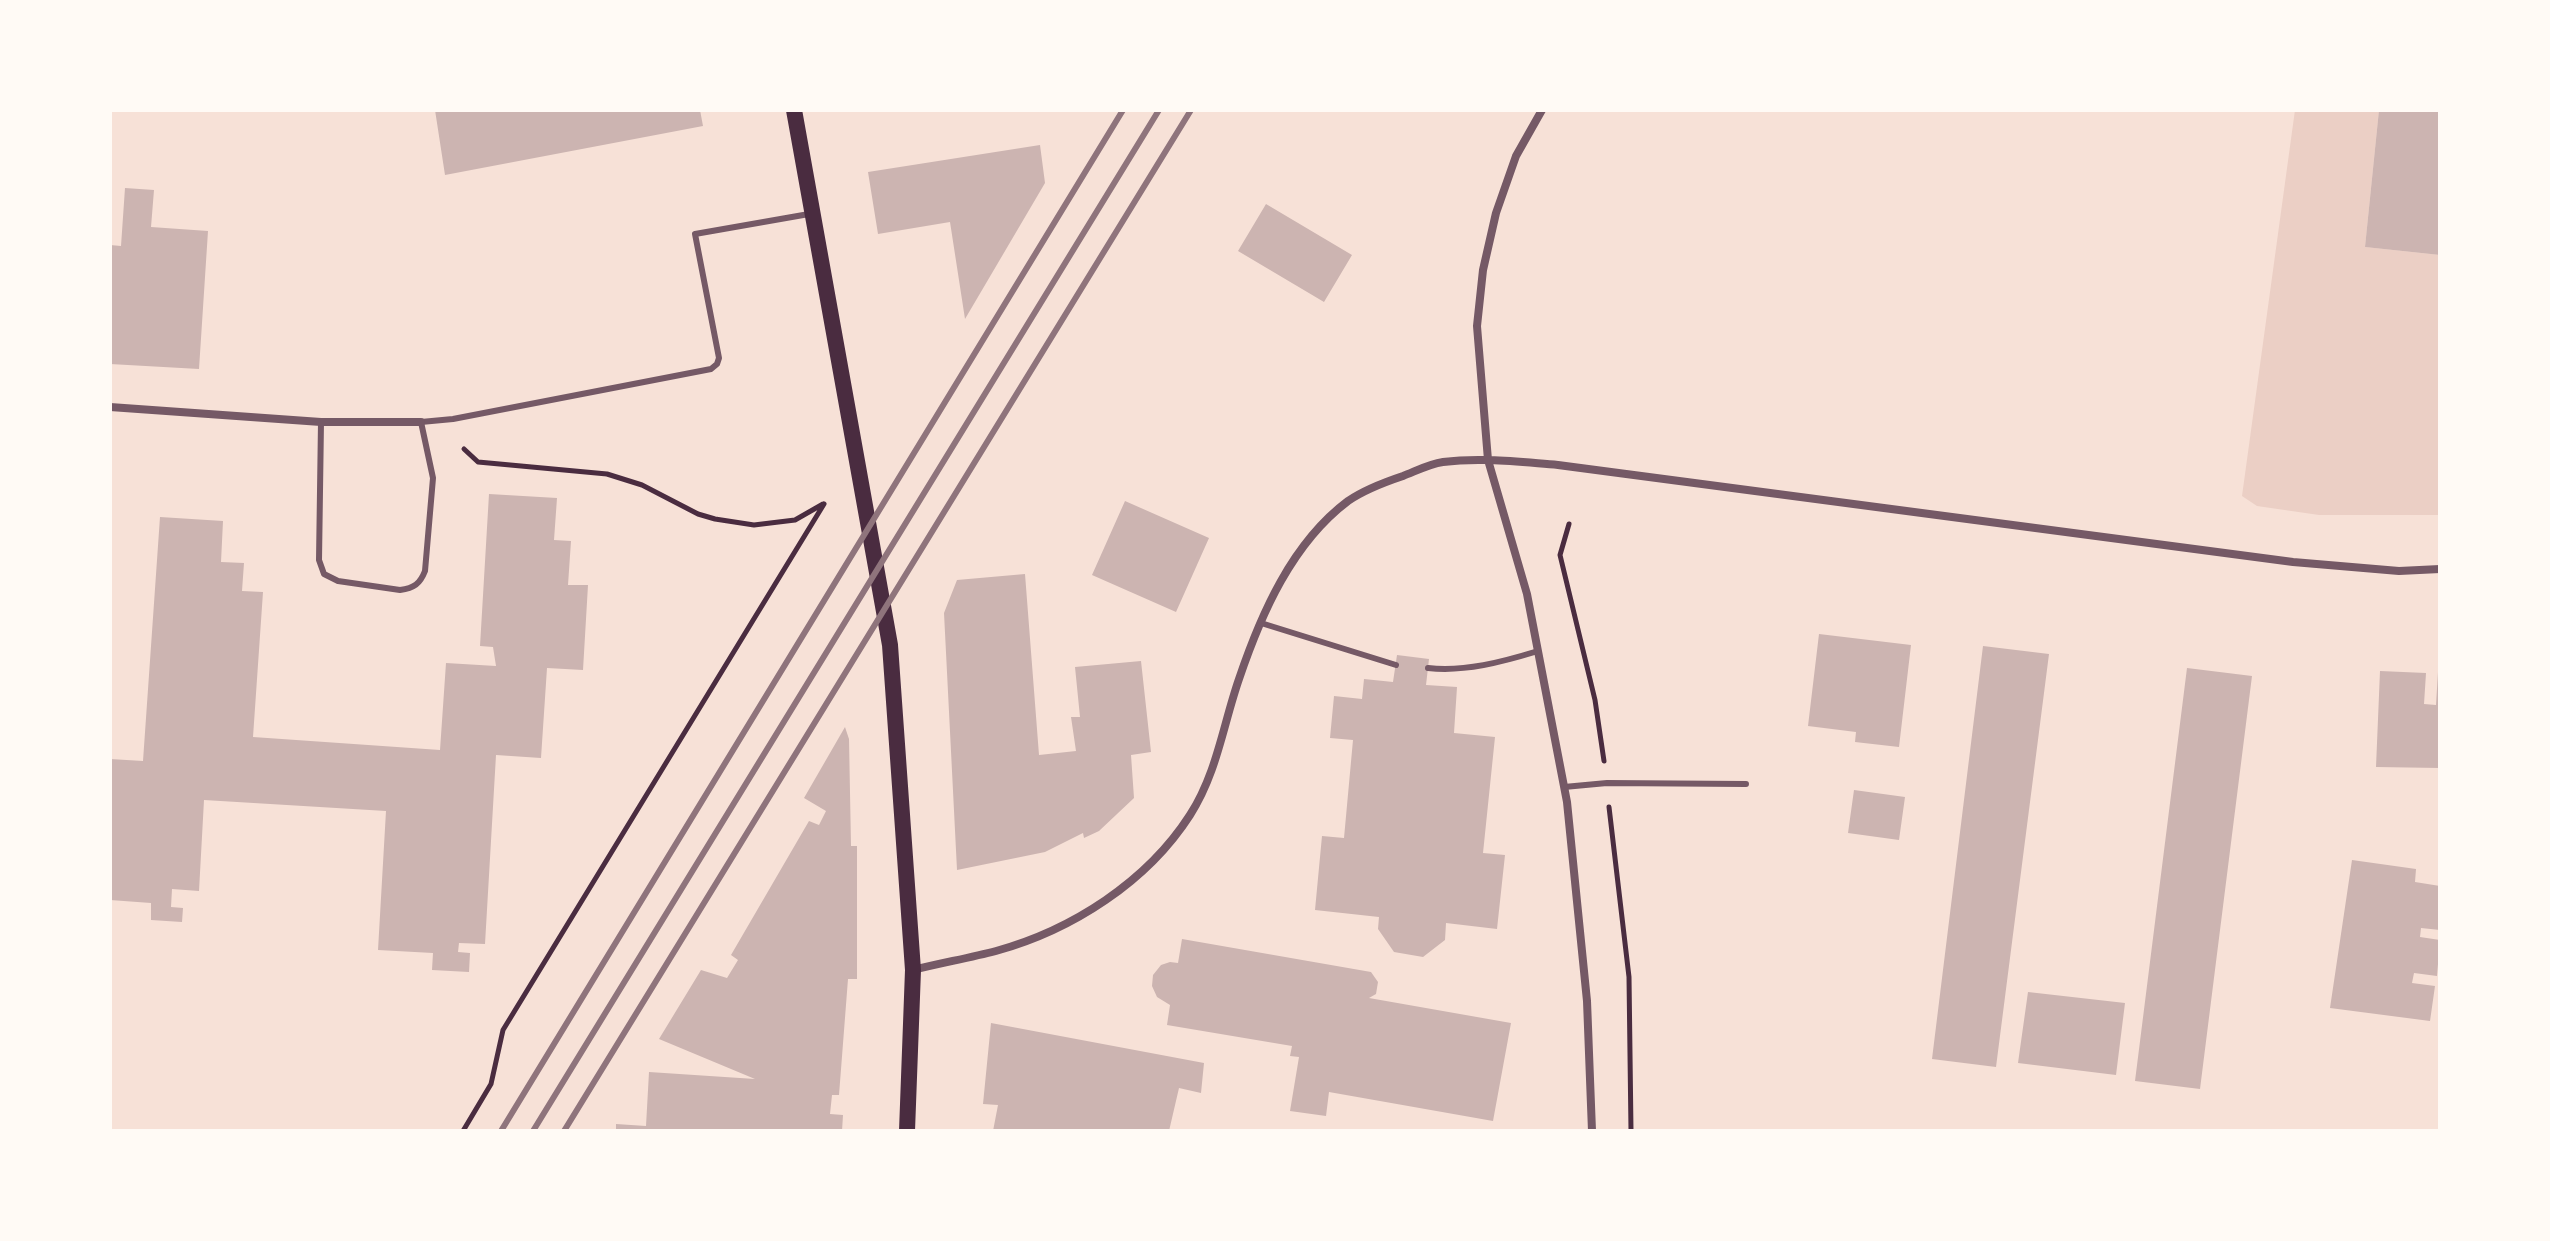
<!DOCTYPE html>
<html>
<head>
<meta charset="utf-8">
<style>
  body { margin:0 }
  #map { position:relative; width:2550px; height:1241px; overflow:hidden; background:#f7e1d7; font-family:"Open Sans",sans-serif }
  canvas { display:block }
  .frame { position:absolute; inset:0; border:112px solid #fffaf5; pointer-events:none }
</style>
</head>
<body>
<div id="map">
<canvas width="2550" height="1241"></canvas>
<div class="frame"></div>
</div>
<script>
const ctx = document.querySelector('canvas').getContext('2d');
ctx.lineJoin = 'round';
function fillPath(path, color) { ctx.fillStyle = color; ctx.fill(path, 'evenodd'); }
function trace(path, color, width, dash) { ctx.strokeStyle = color; ctx.lineWidth = width; ctx.lineCap = dash ? 'butt' : 'round'; ctx.setLineDash(dash || []); ctx.stroke(path); }
fillPath(new Path2D(`
  M2295,110H2379L2365,247L2440,255V515H2319L2257,506L2242,496Z`), '#ebcfc5');
fillPath(new Path2D(`
  M435,110H700L703,126L445,175Z
  M2379,110H2440V255L2365,247Z
  M1040,145L1045,183L965,319L950,222L878,234L868,172Z
  M125,188L154,190L151,227L208,231L199,369L110,364V245L121,246Z
  M1266,204L1352,255L1324,302L1238,251Z
  M489,494L557,498L554,540L571,541L568,585H588L583,670L547,668L541,758L496,755L485,944L459,943L458,952L470,953L469,972L432,970L433,953L378,950L386,811L204,800L199,891L172,889L171,907L183,908L182,922L151,920V903L110,900V759L143,761L160,517L223,521L221,562L244,563L242,591L263,592L253,737L440,750L446,663L496,666L493,647L480,646Z
  M1125,501L1209,538L1176,612L1092,575Z
  M1025,574L1039,755L1076,751L1071,717H1080L1075,667L1141,661L1151,752L1131,755L1134,798L1099,831L1084,838L1083,833L1045,852L957,870L944,613L957,580Z
  M1819,634L1911,645L1899,747L1855,742L1856,732L1808,726Z
  M1983,646L2049,654L1996,1067L1932,1059Z
  M1397,655L1429,659L1426,685L1457,687L1454,733L1495,737L1483,853L1505,855L1497,929L1446,923L1445,940L1423,957L1394,952L1378,929L1379,917L1315,910L1322,836L1344,838L1353,740L1330,738L1334,696L1362,699L1364,679L1393,682Z
  M2187,668L2252,676L2200,1089L2135,1081Z
  M2380,671L2426,673L2424,704L2436,705L2438,672L2440,673V768L2376,767Z
  M845,727L849,739L851,846H857V979H848L839,1095H832L830,1114L843,1115L842,1131H616V1124L646,1126L649,1072L755,1079L659,1039L701,970L727,978L738,960L731,955L809,821L819,825L826,811L804,798Z
  M1854,790L1905,797L1899,840L1848,833Z
  M2352,860L2416,869L2415,882L2440,886V930L2421,928L2420,937L2440,940L2437,976L2414,973L2412,983L2435,986L2430,1021L2330,1008Z
  M1182,939L1371,972L1378,982L1376,994L1369,998L1511,1023L1493,1121L1329,1092L1326,1116L1290,1111L1299,1057L1290,1056L1292,1046L1167,1025L1170,1005L1157,997L1152,986L1153,975L1161,965L1170,962L1178,963Z
  M2028,992L2125,1003L2116,1075L2018,1063Z
  M991,1023L1204,1063L1201,1093L1179,1088L1169,1131H993L998,1105L983,1104Z`), '#ccb4b1');
trace(new Path2D(`
  M464,449L478,462L607,474L642,485L698,514L715,519L754,525L795,520L823,504
  M1569,524L1560,555L1595,700L1604,761
  M1609,807L1629,977L1631,1131
  M463,1131L491,1084L503,1030L824,504`), '#4a2c40', 5);
trace(new Path2D(`
  M321,422L319,560L324,574L338,581L400,590C414,588 420,584 425,571L433,478L421,422L453,419L711,369L717,364L719,358L695,234L809,214
  M1261,623L1396,665
  M1428,668C1465,672 1502,662 1538,651
  M1564,787L1607,783L1746,784`), '#755966', 6);
trace(new Path2D(`
  M1542,110L1516,156L1496,213L1483,270L1477,326L1488,460L1527,594L1567,802L1587,1001L1592,1131
  M110,407L321,422H421
  M913,970C941,963 969,958 996,951C1072,930 1147,882 1190,815C1217,773 1223,725 1239,679C1261,614 1292,543 1348,501C1364,490 1385,482 1403,476C1416,471 1429,464 1443,462C1481,457 1519,462 1558,465L2293,562L2399,571L2440,569`), '#755966', 8);
trace(new Path2D(`
  M794,110L890,645L913,970L907,1131`), '#4a2c40', 16);
trace(new Path2D(`
  M501,1131L1123,110
  M533,1131L1159,110
  M564,1131L1191,110`), '#8f747c', 6);
</script>
</body>
</html>
